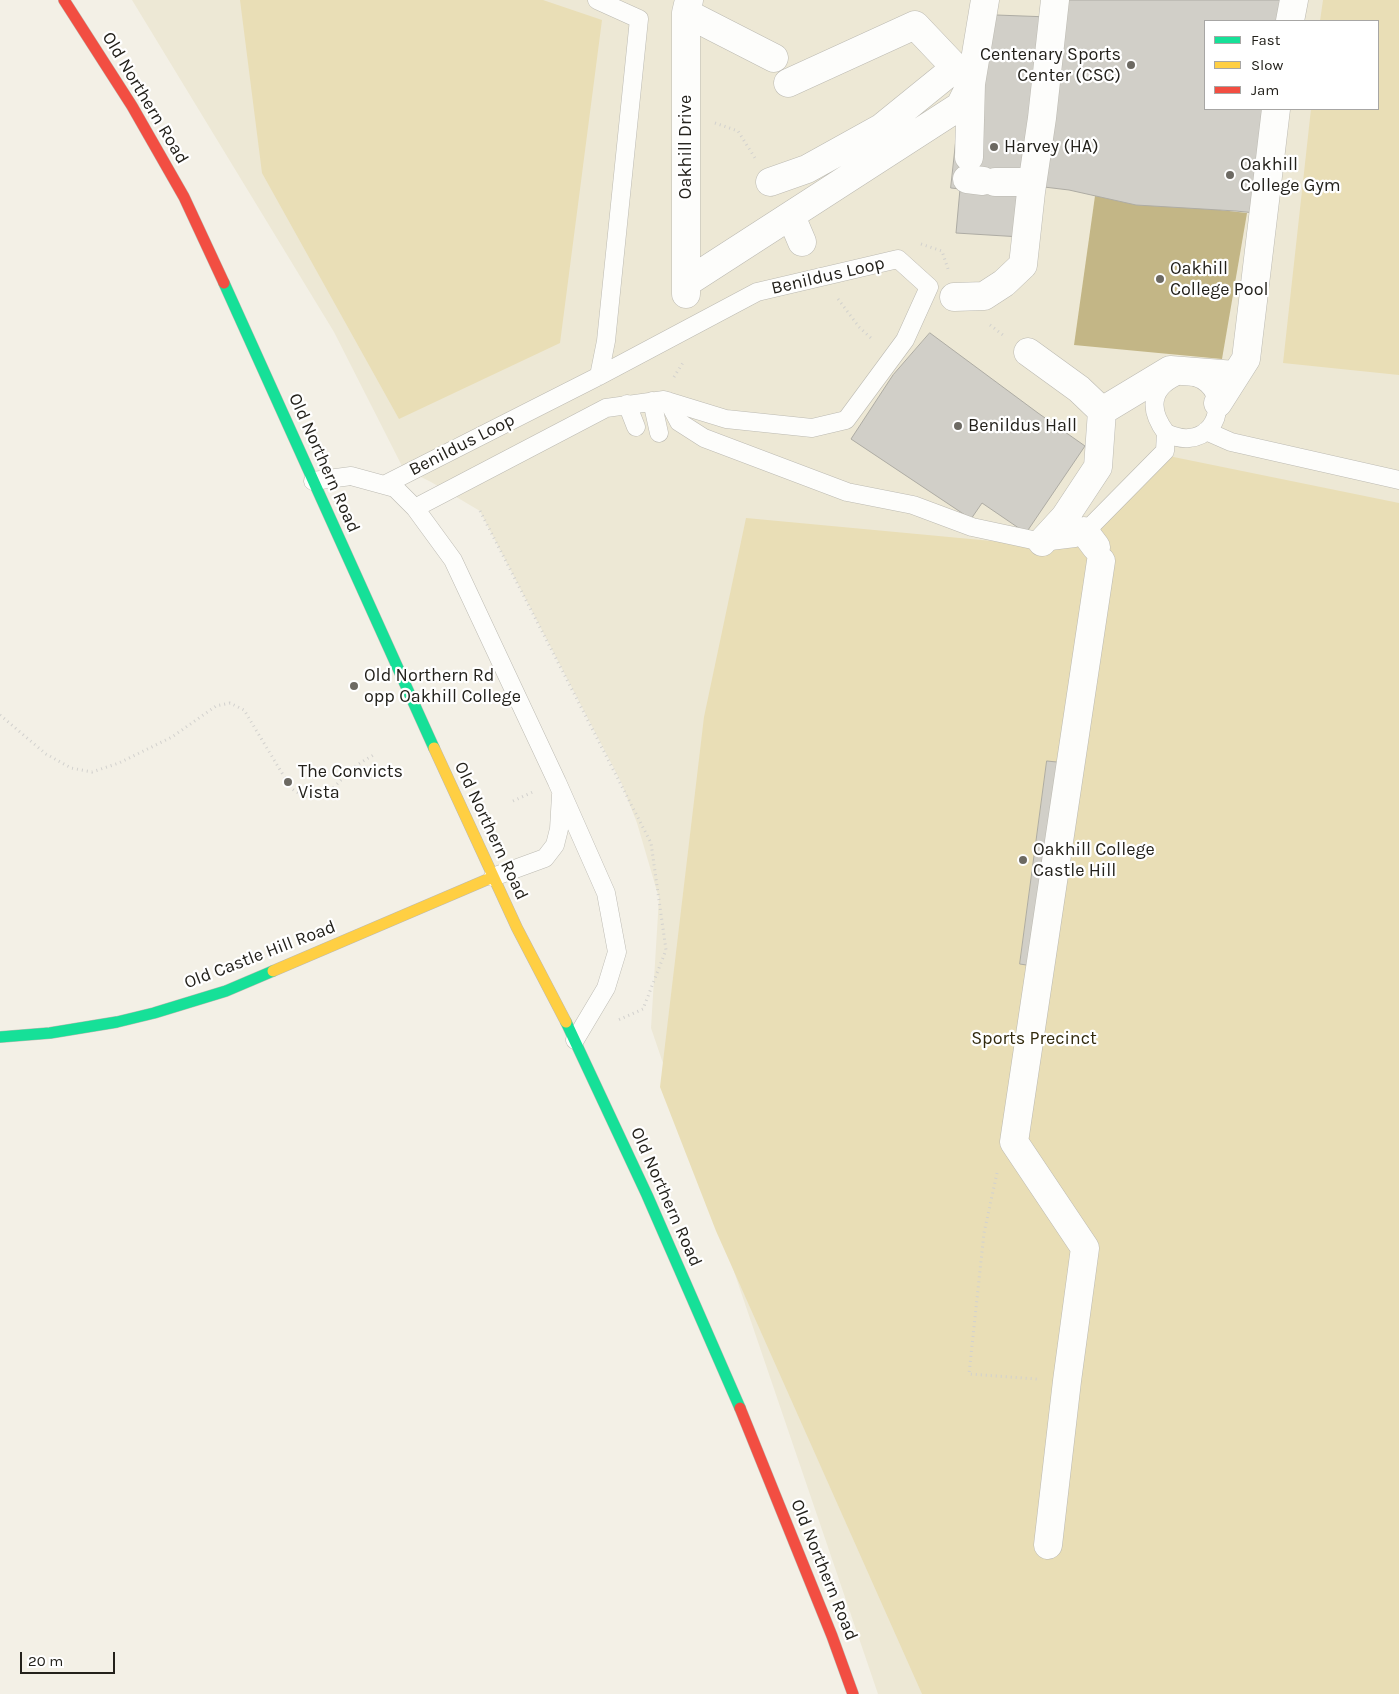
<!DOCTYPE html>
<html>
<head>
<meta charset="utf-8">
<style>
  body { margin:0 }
  #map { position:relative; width:1399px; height:1694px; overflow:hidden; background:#f3f0e6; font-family:Karla,sans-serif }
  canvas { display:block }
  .legend { position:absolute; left:1204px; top:20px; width:175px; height:90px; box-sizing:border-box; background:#fff; border:1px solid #a7a6a4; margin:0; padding:6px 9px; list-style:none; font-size:15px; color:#23211b }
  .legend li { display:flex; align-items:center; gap:10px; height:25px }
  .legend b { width:25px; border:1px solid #a7a6a4 }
  .scale { position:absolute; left:20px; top:1652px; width:95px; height:22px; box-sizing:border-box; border:2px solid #23211b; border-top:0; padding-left:6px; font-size:15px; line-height:18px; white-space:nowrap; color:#23211b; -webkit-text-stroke:4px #fff; paint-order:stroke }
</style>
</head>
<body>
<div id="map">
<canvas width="1399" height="1694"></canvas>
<ul class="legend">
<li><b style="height:6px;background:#16e098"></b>Fast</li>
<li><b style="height:6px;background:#ffcf43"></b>Slow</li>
<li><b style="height:6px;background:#f24e42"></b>Jam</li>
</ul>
<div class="scale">20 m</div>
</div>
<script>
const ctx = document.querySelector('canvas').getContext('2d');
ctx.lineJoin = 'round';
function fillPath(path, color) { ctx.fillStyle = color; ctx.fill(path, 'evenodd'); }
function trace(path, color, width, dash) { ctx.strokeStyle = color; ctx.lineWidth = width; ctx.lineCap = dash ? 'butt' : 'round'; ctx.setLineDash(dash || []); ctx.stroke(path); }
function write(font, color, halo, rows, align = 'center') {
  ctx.font = font + ' Karla,sans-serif'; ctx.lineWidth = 4.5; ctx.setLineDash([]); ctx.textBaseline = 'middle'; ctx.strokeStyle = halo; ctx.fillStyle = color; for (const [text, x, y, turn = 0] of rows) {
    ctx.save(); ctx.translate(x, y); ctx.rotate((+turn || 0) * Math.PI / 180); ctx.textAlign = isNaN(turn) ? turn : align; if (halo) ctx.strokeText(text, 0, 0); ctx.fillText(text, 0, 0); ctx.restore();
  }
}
fillPath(new Path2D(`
  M132,0H1399V1694H878L651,1028L659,898L637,823L621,782L480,511L431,482L403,468L334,332ZM1205,21H1378V109H1205Z`), '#ede8d5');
fillPath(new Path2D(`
  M240,0H543L602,20L560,343L399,419L262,173Z
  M1323,0H1399V375L1283,363L1311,109H1378V21H1320Z
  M1154,453L1399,503V1694H922L716,1231L660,1087L704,717L746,518L1056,547Z`), '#e9deb6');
fillPath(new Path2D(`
  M1095,196L1247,213L1222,359L1074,345Z`), '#c3b686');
const building = new Path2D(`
  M1065,0H1289L1287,21H1205V109H1277L1265,214L1236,211L1136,205L1069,190L1044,187Z
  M970,14L1049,17L1021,237L956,233L960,189L951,188Z
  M930,333L1038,413L1085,446L1026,533L982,503L971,519L851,439L893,375Z
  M1047,761L1076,764L1051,969L1020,964Z`);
fillPath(building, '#d1cfc8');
trace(building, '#aeaca4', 1);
const lane = new Path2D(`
  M597,0L639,19L606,341L599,376
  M1180,375C1229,374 1227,435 1189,438C1180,439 1173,436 1166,433C1148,409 1150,387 1180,375Z
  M652,401L659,433
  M668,401L679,422L704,438L847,492L913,505L972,527L1042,542L1075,538L1090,527L1165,451L1166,433
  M627,404L636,427
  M1206,431L1231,442L1399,480
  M313,481L351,476L395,488L415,508L453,560L557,782L606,893L617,952L606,988L575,1040
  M384,485L599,376L757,292L898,259L929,287L905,340L846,420L812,428L726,419L664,400L606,408L415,508
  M493,877L545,858L555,845L559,829L561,795`);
const street = new Path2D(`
  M686,13L774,58
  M1290,21L1294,0
  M969,157L971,84L985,0
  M967,179L983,181
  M770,182L807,169L881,128L955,68
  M995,182H1031
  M791,216L802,242
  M686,283L960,106L971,84L915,25L788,83
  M686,294V13L689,0
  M954,297L984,296L1004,283L1023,265L1031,192L1042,118L1055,0
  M1028,352L1079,389L1102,411L1098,467L1065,517L1042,542
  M1218,403L1246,359L1276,109
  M1102,411L1170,370L1235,375
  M1084,531L1096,547
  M1048,1545L1067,1381L1085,1248L1014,1142L1101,561`);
const fast = new Path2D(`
  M224,283L434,748
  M566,1022L647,1195L740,1408
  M0,1037L50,1033L117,1022L154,1013L226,991L273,971`);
const slow = new Path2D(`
  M434,748L517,928L566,1022
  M273,971L493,877`);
const jam = new Path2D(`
  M64,0L132,106L184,197L224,283
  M740,1408L832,1636L853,1694`);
trace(lane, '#bcbab2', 19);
trace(street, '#bcbab2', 29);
trace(fast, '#bcbab2', 12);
trace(slow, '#bcbab2', 12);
trace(jam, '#bcbab2', 12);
trace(new Path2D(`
  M715,123L738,131L755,158
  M921,244L942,251L948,269
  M838,299L859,327L873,340
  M990,325L1003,335
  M674,377L684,361
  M480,511L651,843L666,950L643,1009L616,1021
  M0,715L46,754L71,768L92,772L119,763L172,737L216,706L230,703L244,710L291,788C319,810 332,788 352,769C359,763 367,759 375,754
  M513,801L535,791
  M997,1173L984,1233L969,1374L1037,1379`), '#d2d1ce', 3, [1, 4]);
trace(lane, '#fdfdfb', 18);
trace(street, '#fdfdfb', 28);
trace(fast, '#16e098', 11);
trace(slow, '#ffcf43', 11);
trace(jam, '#f24e42', 11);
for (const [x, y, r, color] of [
  [1131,65,5,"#6c6962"],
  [994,147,5,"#6c6962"],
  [1230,175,5,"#6c6962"],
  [1160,279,5,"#6c6962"],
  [958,426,5,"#6c6962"],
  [354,686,5,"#6c6962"],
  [288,782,5,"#6c6962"],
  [1023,860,5,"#6c6962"]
]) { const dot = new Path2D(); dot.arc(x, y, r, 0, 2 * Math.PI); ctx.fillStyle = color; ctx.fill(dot); trace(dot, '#fff', 2); }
write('18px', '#23211b', '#fff', [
  ["Centenary Sports",1121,55,"right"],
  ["Center (CSC)",1121,76,"right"],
  ["Harvey (HA)",1004,147],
  ["Oakhill",1240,165],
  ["College Gym",1240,186],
  ["Oakhill",1170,269],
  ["College Pool",1170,290],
  ["Benildus Hall",968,426],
  ["Old Northern Rd",364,676],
  ["opp Oakhill College",364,697],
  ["The Convicts",298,772],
  ["Vista",298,793],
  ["Oakhill College",1033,850],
  ["Castle Hill",1033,871]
], 'left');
write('18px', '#23211b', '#fff', [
  ["Old Northern Road",145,98,59],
  ["Oakhill Drive",686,147,-90],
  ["Benildus Loop",828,276,-13],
  ["Benildus Loop",462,445,-27],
  ["Old Northern Road",324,463,66],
  ["Old Northern Road",491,831,65],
  ["Old Castle Hill Road",260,955,-21],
  ["Old Northern Road",666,1197,66],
  ["Old Northern Road",824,1570,68]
]);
write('18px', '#322a0d', '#fff', [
  ["Sports Precinct",1034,1039]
]);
</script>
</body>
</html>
